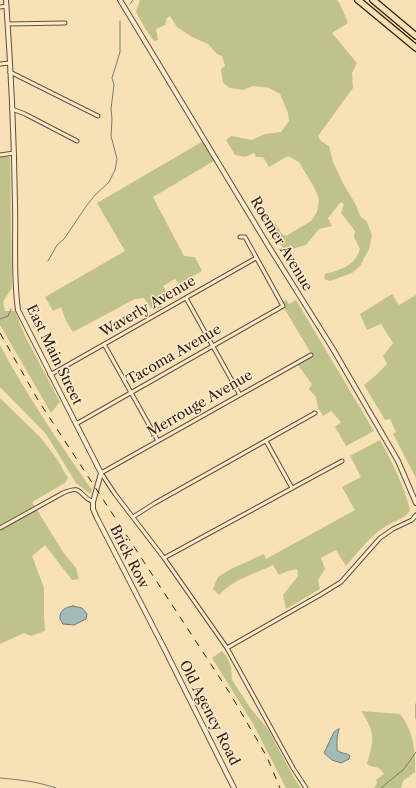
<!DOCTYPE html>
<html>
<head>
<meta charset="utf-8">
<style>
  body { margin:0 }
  canvas { display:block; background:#f9e1b6 }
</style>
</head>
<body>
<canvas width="416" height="788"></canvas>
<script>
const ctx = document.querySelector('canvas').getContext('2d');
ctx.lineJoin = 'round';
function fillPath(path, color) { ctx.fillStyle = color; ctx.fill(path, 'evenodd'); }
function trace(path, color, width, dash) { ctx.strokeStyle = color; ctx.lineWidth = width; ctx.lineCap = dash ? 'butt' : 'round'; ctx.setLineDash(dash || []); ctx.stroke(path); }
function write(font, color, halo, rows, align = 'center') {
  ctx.font = font + ' "Libre Caslon Text",serif'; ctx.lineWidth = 3; ctx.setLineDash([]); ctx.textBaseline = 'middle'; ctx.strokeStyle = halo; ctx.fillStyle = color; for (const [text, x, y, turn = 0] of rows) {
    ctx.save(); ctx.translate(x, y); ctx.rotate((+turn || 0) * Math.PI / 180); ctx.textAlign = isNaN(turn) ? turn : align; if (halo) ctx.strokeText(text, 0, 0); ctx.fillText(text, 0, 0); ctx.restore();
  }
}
fillPath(new Path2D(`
  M140,0H337L340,4L348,23L332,33L357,63L352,73L353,88L318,136L321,141L329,146L333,162L344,185L356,205L360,216L367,222L372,235L369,249L360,266L352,273L330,281L324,279L325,274C340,270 355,266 360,249L354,237L355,231L341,213L344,204L341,202L328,218L332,226L319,229L306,245L285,251L270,228L275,223L282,234L286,236L311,221L317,212L319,199L315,189L299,162L288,156L269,167L263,157H256L254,153L245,157L235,155L226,140L231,136L252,140L265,134L281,132L289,121L288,113L280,94L269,88L253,86L243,90L230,88L223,83L221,69L225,66L222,56L217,54L208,44L192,37L177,27L170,16L167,18L165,25L156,29L158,40L154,41L146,30L136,12Z
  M205,140L217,159L153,197L184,256L195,257L202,271L179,284L175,279L163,286L167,293L161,300L162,307L153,311L144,298L135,299L73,332L66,321L61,307L53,311L45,297L125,251L97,203Z
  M0,157H10L12,288L3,302L5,311H15L25,336L60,402L51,413L0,325Z
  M392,294L399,305L416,295V478L393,434L396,432L390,419L385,420L364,385L375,376L387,364L383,356L393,343L381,324L367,330L360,314Z
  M286,300L289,304L296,300L374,431L346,446L335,427L341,422L331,411L323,416L318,408L316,397L309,389L312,384L297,364L312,355L281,303Z
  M0,345C27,395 59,443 92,490L90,494L76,483L46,434L0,387Z
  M0,398L41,438L57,459L68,478L65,483L32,502L63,552L76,568L79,579L72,580L45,545L32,556L44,588V616L45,631L31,636L24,633L0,644Z
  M380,440C392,462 404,485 410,510C406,518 397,520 390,524C372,533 359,551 346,566L336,550L321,558L325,569L318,580L320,589L286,609L283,595L298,576L297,569L288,571L279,575L273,565C254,574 234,579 219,595L213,589L218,577L231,569L264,554L266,559L355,510L342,487L361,477L350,456Z
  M222,651L227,657L231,667L232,680L251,709L268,729L294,778L301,788H286L253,724L212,658Z
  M361,711L400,714C413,730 416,752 415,772L403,781L401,788H374L377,783L376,780L384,774C378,764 374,769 367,764C374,739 376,734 361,711Z`), '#c0c28c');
const water = new Path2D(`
  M73,606L82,608L87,614L86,619L74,625L63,624L60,619C59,611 65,607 73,606Z
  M339,729L337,738V750C343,755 347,752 350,756L349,759L341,763L332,760L324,753L334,732Z`);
fillPath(water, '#a1bbb8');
trace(water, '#767b73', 1);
trace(new Path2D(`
  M130,4L133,0
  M48,261L57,245L64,239L87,205L95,195L109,182L115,170L117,159L111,136L112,119L111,109L114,85L112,78L120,52V21
  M0,319L8,316L11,309
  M416,704V719
  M0,778C21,780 35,781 56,788
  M381,788L404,769L416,752`), '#767b73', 1);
const minor = new Path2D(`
  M0,7L7,6
  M8,24L65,23
  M0,64L10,63
  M10,72L98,116
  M12,109L25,114L77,141
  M0,155L14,153
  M186,298L240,395
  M104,344L158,441
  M50,375L256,258
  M76,424L283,306L245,237H240
  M266,441L292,488
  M133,517L155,503L315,413
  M0,528L63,493C84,484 77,495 93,502
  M164,558L342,461
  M227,648L320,595L341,582L380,538L393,529L412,520L416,515
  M306,788L293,768L227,648L164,558L115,494L101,473L311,355`);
const tertiary = new Path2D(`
  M6,0C11,68 14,136 15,204C16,239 13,275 18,310L101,473L93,502V509L97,518L164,648L234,788
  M120,0L266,242L333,349L398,461L416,503`);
const trunk = new Path2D(`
  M358,0L416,48
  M373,0L416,36`);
trace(minor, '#674c36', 5);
trace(tertiary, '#674c36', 6);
trace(trunk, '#361b0b', 8);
trace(minor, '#fbecd0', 3);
trace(tertiary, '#fbecd0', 4);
trace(trunk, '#f9e1b6', 5.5);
trace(new Path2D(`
  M0,333L38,400L231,695L267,757L280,788`), '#361b0b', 1, [7, 7]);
write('14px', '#361b0b', '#fbecd0', [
  ["Roemer Avenue",281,244,59],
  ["Waverly Avenue",148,307,-30],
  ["East Main Street",54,355,64],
  ["Tacoma Avenue",174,355,-30],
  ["Merrouge Avenue",200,404,-30],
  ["Brick Row",129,557,63],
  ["Old Agency Road",209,713,63]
]);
</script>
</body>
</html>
